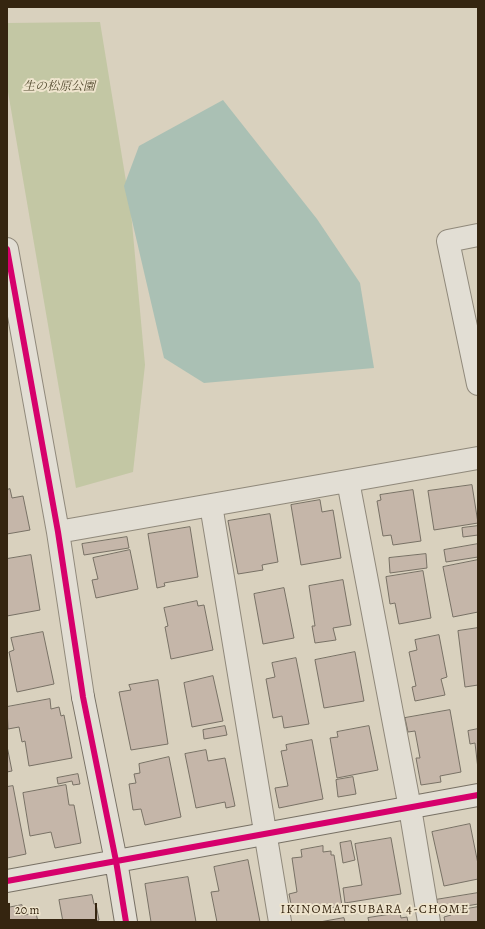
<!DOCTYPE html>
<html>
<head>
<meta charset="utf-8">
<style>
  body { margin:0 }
  #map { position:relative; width:485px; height:929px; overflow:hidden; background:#d9d1be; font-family:Alegreya,serif }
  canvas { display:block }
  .frame { position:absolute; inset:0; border:8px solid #352510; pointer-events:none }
  .scale { position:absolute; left:8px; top:903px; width:89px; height:18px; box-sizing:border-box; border:2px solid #352510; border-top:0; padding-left:5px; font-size:12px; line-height:14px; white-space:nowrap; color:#352510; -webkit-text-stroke:3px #eee4cd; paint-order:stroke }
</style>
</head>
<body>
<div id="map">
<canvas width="485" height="929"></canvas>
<div class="frame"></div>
<div class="scale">20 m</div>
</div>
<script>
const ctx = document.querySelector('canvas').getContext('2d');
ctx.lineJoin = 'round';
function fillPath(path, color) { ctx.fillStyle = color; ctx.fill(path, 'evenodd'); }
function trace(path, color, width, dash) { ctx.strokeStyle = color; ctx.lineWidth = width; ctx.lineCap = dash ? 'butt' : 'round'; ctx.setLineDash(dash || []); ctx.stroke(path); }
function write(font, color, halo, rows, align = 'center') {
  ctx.font = font + ' Alegreya,"Noto Serif JP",serif'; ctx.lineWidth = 4; ctx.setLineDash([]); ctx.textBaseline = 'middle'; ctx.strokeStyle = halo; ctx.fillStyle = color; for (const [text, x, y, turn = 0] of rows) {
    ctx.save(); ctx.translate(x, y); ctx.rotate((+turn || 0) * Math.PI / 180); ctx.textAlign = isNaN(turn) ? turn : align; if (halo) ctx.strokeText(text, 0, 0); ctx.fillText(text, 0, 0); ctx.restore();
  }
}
fillPath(new Path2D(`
  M100,22L131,212L145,365L133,472L76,488L7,86V23Z`), '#c3c7a4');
fillPath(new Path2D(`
  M223,100L317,219L360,283L374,368L204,383L164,358L124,186L139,146Z`), '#aac0b4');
const building = new Path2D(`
  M472,485L478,523L434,530L428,491Z
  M10,489L12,498L23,496L30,530L7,534V490Z
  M413,490L421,541L393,545L391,535L383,536L377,501L381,500L380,495Z
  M320,500L322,512L333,510L341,558L301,565L291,505Z
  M270,514L278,562L262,565L263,570L238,574L228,521Z
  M478,526V535L463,537L462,528Z
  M190,527L198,577L164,583L165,586L157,588L148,534Z
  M127,537L129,548L84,555L82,544Z
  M478,544V557L446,562L444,550Z
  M130,550L138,589L96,598L92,580L98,579L93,558Z
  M426,554L427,568L390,573L389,558Z
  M31,555L40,610L7,616V559Z
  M478,560V612L453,617L443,567Z
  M423,571L431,618L399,624L395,603L390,604L386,577Z
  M343,580L351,625L333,628L336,640L315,643L312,626H315L309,586Z
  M284,588L294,638L263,644L254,594Z
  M197,601L198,606L204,605L213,650L171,659L165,627L168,626L164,608Z
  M478,628V685L465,687L458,631Z
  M43,632L54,684L17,692L9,652L14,650L11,638Z
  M439,635L447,677L441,679L445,695L415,701L412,687L416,686L409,652L417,650L415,640Z
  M355,652L364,701L324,708L315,660Z
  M296,658L309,724L284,728L282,716L273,718L266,679L275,677L272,663Z
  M213,676L223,721L192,727L184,683Z
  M158,680L168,744L131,750L119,692L131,690L129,685Z
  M50,699L51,709L59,707L61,716L64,715L72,758L29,766L25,741L22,742L19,727L8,729L7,707Z
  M450,710L461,772L440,776L441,782L421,785L416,758H420L415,731L408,732L405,718Z
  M225,726L227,735L204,739L203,730Z
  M369,726L378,770L337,778L330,738L338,737L337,732Z
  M478,729V769L475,743L470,744L468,731Z
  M312,740L323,799L279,808L275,788L288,786L281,751L287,750L286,745Z
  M7,746L12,771L7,772Z
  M206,750L208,761L225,758L235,806L226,808L225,802L196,808L185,754Z
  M169,757L181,817L145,825L141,809L133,810L129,784L136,783L134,774L140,773L139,764Z
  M78,774L80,784L73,785L72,781L58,784L57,778Z
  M353,777L356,794L338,797L336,780Z
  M66,785L69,805H74L81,843L55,848L51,832L30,836L23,793Z
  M13,786L26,854L7,858V787Z
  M470,824L478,864V879L444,886L432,832Z
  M391,838L401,894L345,903L343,888L362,885L355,844Z
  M351,841L355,860L343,863L340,843Z
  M323,846V852L331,851V855H334L342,906L293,914L289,894L297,892L292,858L302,857L301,850Z
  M248,860L260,922H217L211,892L219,891L214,867Z
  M188,877L196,922H151L145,884Z
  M478,893V904L437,911L435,900Z
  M92,895L94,904H96L99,920L95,922H63L59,900Z
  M22,905L24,915L36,913L38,922H7V908Z
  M478,907V922H445L444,917L451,915L450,912Z
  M400,913L401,918L407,917L408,922H366H369L368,918Z
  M344,918L345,922H320Z`);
fillPath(building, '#c5b6a9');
trace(building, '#787165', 1);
const street = new Path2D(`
  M478,235L448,241L478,384
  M7,249L58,532L83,697
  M348,481L410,808L429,922
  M211,505L280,922
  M58,532L478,458`);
const secondary = new Path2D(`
  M83,697L116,861L126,922
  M7,881L478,795`);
trace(street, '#90897b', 24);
trace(secondary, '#787165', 24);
trace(street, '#e2ded4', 22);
trace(secondary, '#e2ded4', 22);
trace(new Path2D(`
  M7,249L58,532L83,697L116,861L126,922
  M7,881L478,795`), '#d6006c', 6);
write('italic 12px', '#544b30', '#eee4cd', [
  ["生の松原公園",59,87]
]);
ctx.letterSpacing = '1px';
write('13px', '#352510', '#eee4cd', [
  ["IKINOMATSUBARA 4-CHOME",375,910]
]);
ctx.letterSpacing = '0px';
</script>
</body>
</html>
